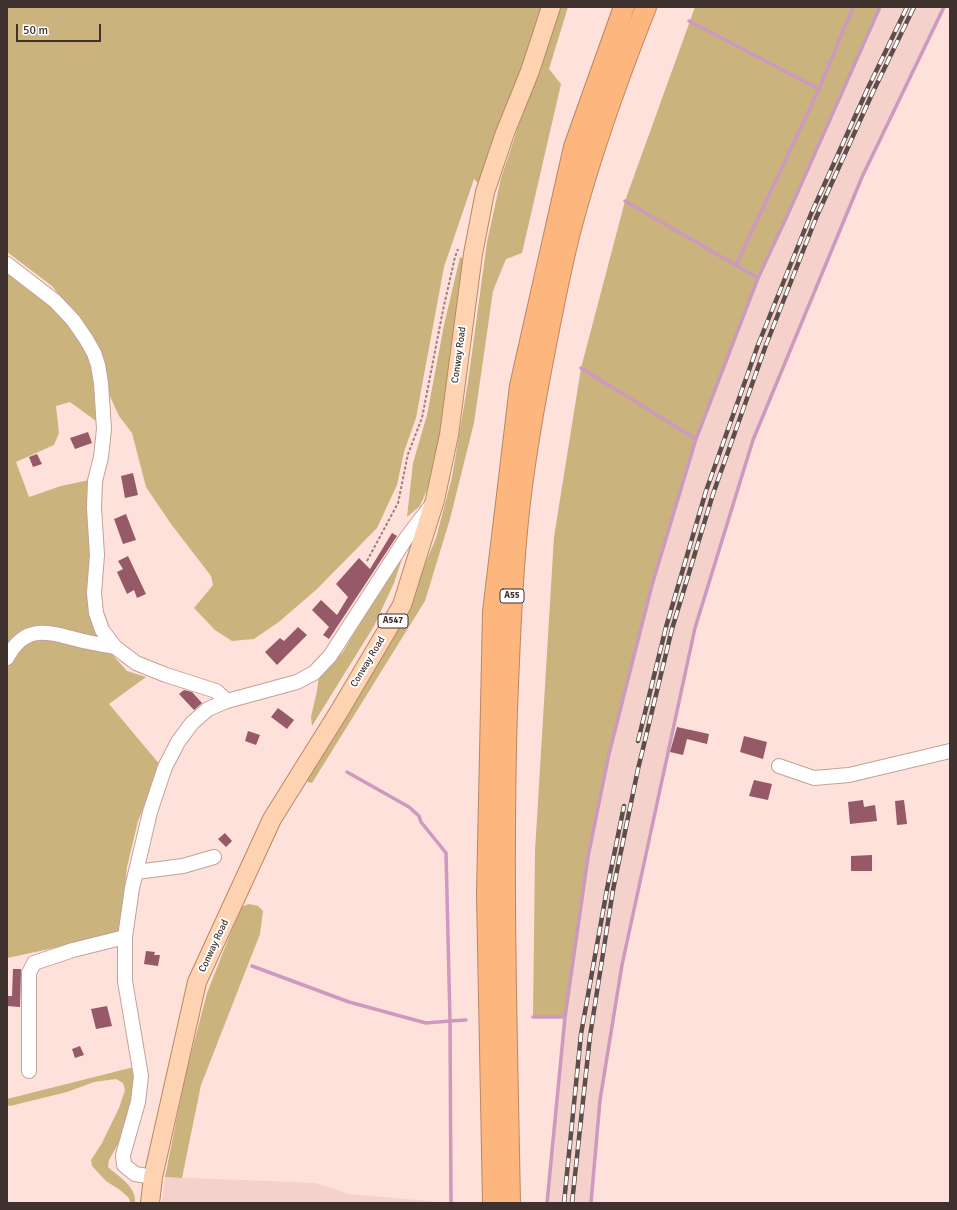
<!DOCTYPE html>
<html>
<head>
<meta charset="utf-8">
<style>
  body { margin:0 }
  #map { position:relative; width:957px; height:1210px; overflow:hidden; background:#ffe1db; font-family:Signika,sans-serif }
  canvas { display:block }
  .frame { position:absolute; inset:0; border:8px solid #3f312e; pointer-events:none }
  .scale { position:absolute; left:16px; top:24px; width:85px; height:18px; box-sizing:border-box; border:2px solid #3f312e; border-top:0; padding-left:5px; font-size:12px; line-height:14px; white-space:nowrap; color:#3f312e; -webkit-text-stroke:3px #fff; paint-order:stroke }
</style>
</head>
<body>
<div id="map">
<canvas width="957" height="1210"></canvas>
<div class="frame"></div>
<div class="scale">50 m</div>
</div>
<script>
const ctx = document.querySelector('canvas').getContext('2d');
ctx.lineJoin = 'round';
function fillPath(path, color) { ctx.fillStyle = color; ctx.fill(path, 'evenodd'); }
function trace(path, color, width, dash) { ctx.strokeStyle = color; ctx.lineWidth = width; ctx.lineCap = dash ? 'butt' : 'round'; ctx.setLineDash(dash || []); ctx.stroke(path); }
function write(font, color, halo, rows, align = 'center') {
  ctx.font = font + ' Signika,sans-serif'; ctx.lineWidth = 4; ctx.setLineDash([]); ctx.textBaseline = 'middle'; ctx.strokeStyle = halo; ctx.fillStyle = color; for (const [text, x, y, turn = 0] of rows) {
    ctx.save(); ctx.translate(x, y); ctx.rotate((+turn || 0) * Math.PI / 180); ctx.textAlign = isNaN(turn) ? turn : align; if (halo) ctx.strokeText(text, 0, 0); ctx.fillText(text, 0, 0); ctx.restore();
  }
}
fillPath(new Path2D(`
  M880,7H944L862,177L753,440L695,628L622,965L600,1100L591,1203H547L565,1017L588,857L609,754L652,585L696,439L758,278L788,214Z
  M165,1177L316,1183L349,1194L450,1203H162Z`), '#f4d1ca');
fillPath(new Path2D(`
  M7,7H542L502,128L480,185L474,179L444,267L416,418L404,452L397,485L377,528L317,589L280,621L254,639L232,641L215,630L194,608L213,585L211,576L171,524L146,487L132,433L119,416L108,392L87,330L52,286L7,252Z
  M559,7H568L549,69L561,84L522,253L506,259L493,291L474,423L450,519L425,601L312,783L308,782L306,778L407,607L436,538L452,477L468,382L487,242L501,178Z
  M695,7H880L758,278L696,439L652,585L609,754L588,857L565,1017H533L535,851L554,537L581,368L625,201Z
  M460,257L465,259L443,421L429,485L420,506L407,517L413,463L427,415L444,325Z
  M7,273L50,306L81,341L92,362L96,421L70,402L56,406L59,433L54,445L16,462L29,497L61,486L89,480V579L110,652L127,671L146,677L109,704L161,766L138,821L127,867L120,934L7,958Z
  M405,550L394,583L374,626L312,726L311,717L317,691L319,675L343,652L389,573Z
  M249,904L258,906L263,911L260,934L201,1085L182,1178L165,1177L185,1077L207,993L241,907Z
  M134,1067V1091L130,1113L118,1144L109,1160L108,1167C119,1177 137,1187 135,1203H131L128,1197L120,1190L106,1181L92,1166L91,1160L102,1143L119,1108L125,1090L123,1083L116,1079L94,1082L67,1092L10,1106L7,1105V1099Z`), '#cbb37e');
trace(new Path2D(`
  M689,21L819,89
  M625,201L758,278
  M736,265L819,89L853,7
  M581,368L696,439
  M252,966L349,1002L426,1023L450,1021L446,853L421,822L419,816L409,807L347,772
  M533,1017H565
  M451,1203L450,1021L466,1020
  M547,1203L565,1017L588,857L609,754L652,585L696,439L758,278L788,214L880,7
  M591,1203L600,1100L622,965L695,628L753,440L862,177L944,7`), '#cd99be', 3.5);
fillPath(new Path2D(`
  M88,432L92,443L75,449L70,438Z
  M37,454L42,464L33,467L29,457Z
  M133,473L138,495L125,498L121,476Z
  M126,514L136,540L123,544L114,519Z
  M392,533L397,536L329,639L323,635L329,627L312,610L321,600L337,615L348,597L336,584L359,558L370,569Z
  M128,556L146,594L137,598L134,590L127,594L117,572L123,569L118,561Z
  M298,627L307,635L277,665L265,652L280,638L284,641Z
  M184,690L192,692L202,703L194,710L179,694Z
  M278,708L294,720L287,729L271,717Z
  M677,727L709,734L707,744L687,739L683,755L670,752Z
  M248,731L260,735L256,745L245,741Z
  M744,736L767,742L763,759L740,752Z
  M754,780L772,784L768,800L749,796Z
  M863,800L864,807L875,805L877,821L850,824L848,802Z
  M904,800L907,824L897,825L895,801Z
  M225,833L232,841L226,847L218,839Z
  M872,855V871H851V856Z
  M146,951L155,952L154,955H160L158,966L144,964Z
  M13,969H21L20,1007L7,1006V996H12Z
  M107,1006L112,1026L96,1029L91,1009Z
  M80,1046L84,1055L75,1058L72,1049Z`), '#955967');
const minor = new Path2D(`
  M7,264L55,301L73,320L86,339L94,353L98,365L101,383L104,429L101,457L95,481L94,508L97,555L94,593L96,613L102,630L115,647L136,663L166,675L216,691L227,701
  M7,658C27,619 54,635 88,642C97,644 106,645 115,647
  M779,766L814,778L849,775L950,751
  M136,872L183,866L214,857
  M29,1071V973L34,963L73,950L125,937
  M153,1177L135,1174L124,1165L123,1155L138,1102L141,1076L125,981V937L132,888L143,842L150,812L165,767L178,742L192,723L208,709L227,701L297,682L314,673L330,656L407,537L430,507`);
const major = new Path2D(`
  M150,1203L153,1177L197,982L272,819L340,710L402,605L435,500L449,435L473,254L485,192L505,133L530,71L551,7`);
const highway = new Path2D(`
  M493,1203L487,894L493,612L520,386L574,147L624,7
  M510,1203C507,1038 502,874 507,709C510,640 512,571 520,502C525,460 532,418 540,376C549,328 558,280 570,232C590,156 617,80 646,7`);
trace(minor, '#c3a099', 16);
trace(major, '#ba8762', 20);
trace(highway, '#ba8762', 22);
trace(new Path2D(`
  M367,561L398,503L408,454L422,418L443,310L455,257L458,249`), '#98827e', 2, [3, 2]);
trace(minor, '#fff', 14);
trace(major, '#fdd3b2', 18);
trace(highway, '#fcb67e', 20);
const rail = new Path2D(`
  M638,741L666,627L706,491L758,345L811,214L867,90L907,7
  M564,1203L581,1034L607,889L624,806
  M572,1203L590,1036L613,890L638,769L672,629L713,494L766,345L816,218L872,94L914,7`);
trace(rail, '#5e4e4a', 4.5);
trace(rail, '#fff', 3, [9]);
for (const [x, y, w] of [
  [512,596,24],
  [393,621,30]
]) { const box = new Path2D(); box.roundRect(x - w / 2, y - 7, w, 14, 3); ctx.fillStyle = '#fff'; ctx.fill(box); trace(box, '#3f312e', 1); }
write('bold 9px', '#3f312e', null, [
  ["A55",512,596],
  ["A547",393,621]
]);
write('10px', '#3f312e', '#fff', [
  ["Conway Road",459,355,-82],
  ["Conway Road",368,662,-59],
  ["Conway Road",214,946,-65]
]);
</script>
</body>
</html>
